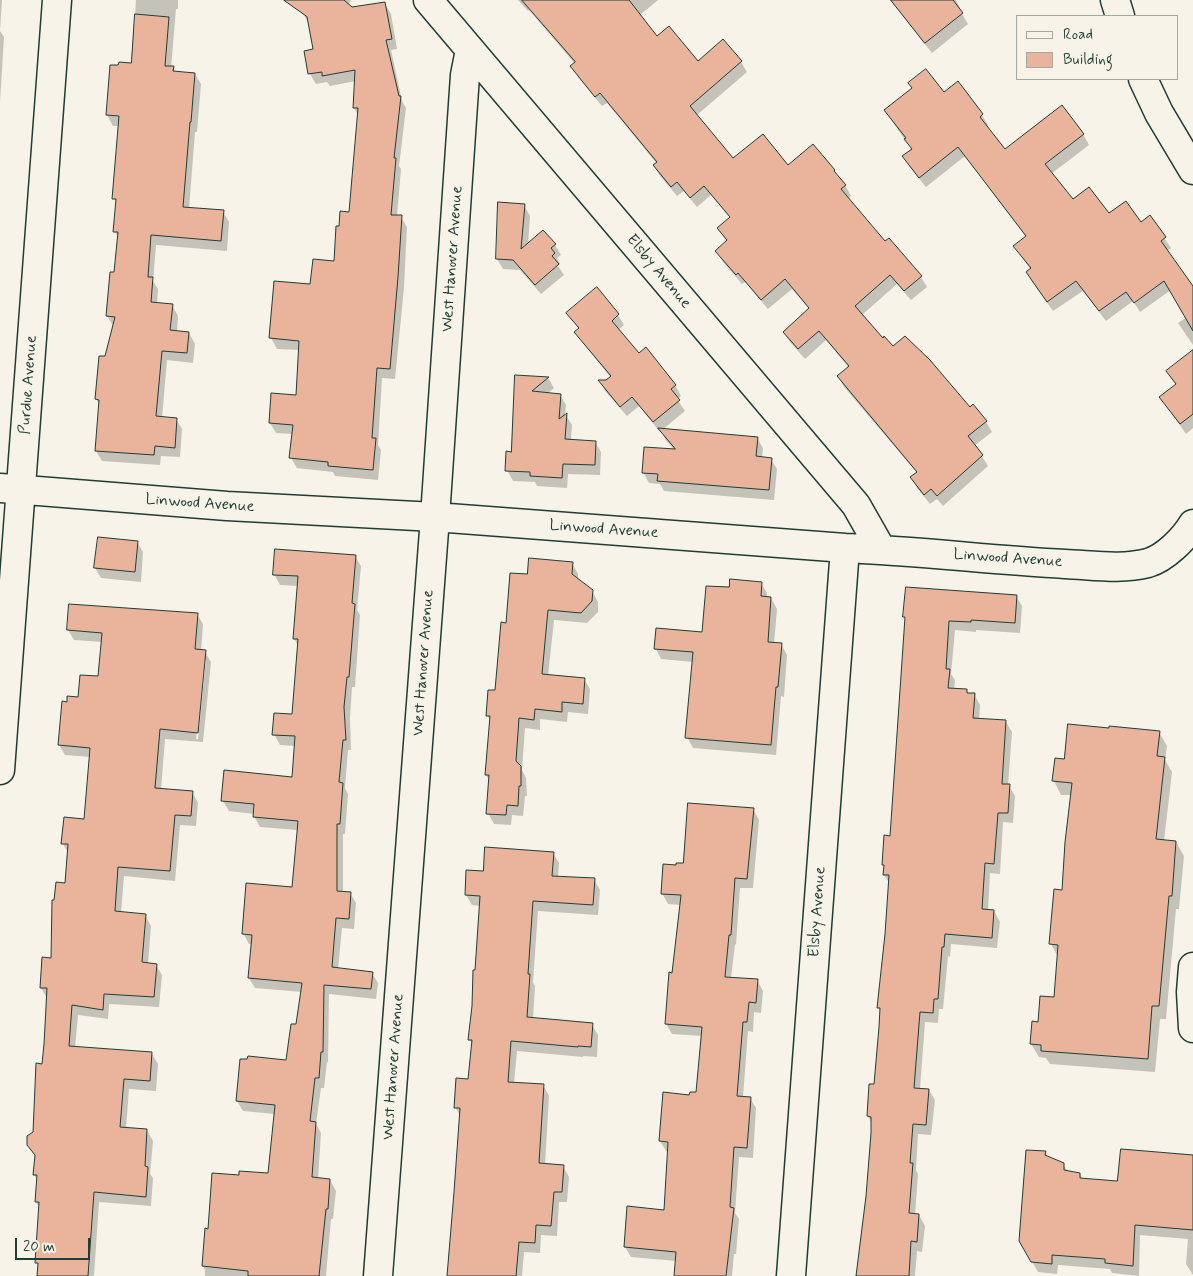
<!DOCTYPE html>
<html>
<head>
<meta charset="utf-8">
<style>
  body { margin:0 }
  #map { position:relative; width:1193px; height:1276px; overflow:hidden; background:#f7f3e8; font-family:Mynerve,sans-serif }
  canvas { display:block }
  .legend { position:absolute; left:1016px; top:15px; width:162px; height:65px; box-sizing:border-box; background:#f7f3e8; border:1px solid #a1aaa0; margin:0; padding:6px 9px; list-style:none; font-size:15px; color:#1f3d34 }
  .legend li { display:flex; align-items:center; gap:10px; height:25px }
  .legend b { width:25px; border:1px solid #a1aaa0 }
  .scale { position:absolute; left:15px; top:1238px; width:75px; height:22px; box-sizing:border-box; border:2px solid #1f3d34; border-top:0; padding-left:6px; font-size:15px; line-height:18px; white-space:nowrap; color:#1f3d34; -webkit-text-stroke:4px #f7f3e8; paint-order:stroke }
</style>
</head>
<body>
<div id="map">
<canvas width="1193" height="1276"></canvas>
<ul class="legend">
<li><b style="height:6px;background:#f7f3e8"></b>Road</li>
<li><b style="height:14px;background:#e9b39c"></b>Building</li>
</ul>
<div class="scale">20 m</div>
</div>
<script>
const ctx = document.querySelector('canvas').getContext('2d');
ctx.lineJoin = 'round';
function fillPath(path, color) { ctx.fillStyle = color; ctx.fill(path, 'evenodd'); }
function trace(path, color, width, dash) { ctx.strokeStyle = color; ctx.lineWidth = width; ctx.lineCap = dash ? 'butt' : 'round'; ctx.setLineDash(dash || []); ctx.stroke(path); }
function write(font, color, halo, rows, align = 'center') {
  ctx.font = font + ' Mynerve,sans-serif'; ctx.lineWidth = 5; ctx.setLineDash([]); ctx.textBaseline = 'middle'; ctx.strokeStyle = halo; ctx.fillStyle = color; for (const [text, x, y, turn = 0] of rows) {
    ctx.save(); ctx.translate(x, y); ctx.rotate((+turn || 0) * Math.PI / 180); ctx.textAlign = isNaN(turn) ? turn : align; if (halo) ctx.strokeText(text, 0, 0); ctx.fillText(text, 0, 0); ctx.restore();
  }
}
fillPath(new Path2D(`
  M0,0H2L0,31L4,37L0,102Z
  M136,0H178V9H176L171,68H173L176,73L195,74L201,84L197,132H195L189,209L223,212L229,222L227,251L156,245L153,281L158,289L157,304L172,305L178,316L177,332L189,333L195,344L193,363L167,360L162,418L176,419L182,429L180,457L161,456L160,465L102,461L96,451L100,406L96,399L100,357H106L114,327L107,316L115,274L118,238L115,231L117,204L114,198L119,126H113L107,115L111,66L132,65Z
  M299,0H351L346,9L385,4L391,14L397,49L391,50L402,101L406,108L399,166L401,169L397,216L401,217L407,227L404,288L395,379L382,378L378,445L381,450L378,480L335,476L333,472L297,468L291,458L293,434L276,433L270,423L297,396L300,350L277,349L271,338L275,282L311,285L336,262L340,228L351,213L359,117L354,108L356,81L330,86L327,82L316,84L310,74L306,52L315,50L310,24L308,22L302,12Z
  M518,0H658L640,15L657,38L698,62L723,41L741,62L747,72L697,115L733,160L788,167L845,185L851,196L848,199L885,243L921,277L927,287L911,300L897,284L862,315L883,339L986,422L992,432L974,446L982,456L988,466L943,506L937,499L930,504L917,488L911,478L917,473L844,387L838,376L849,368L826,340L805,359L790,342L784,332L810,310L792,289L768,309L745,282L742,284L723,262L717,251L727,242L718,229L730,218L711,195L697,207L684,191L677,196L660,176L654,166L657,164L607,103L602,106L578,77L572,67L575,64L529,10L528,11Z
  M890,0H956L960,8L959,9L968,24L932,53Z
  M957,83L982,115L988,125L986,127L1005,151L1083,134L1089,145L1051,174L1072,201L1109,214L1140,224L1150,217L1171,248L1167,251L1193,288V345L1178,323L1187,317L1171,290L1140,312L1133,301L1106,321L1083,291L1053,311L1033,283L1027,272L1031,270L1021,256L1015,246L1026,237L965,156L926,187L910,167L904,157L912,150L885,111L944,93Z
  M524,205L530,216L528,245L543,231L555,245L561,255L557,258L560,264L558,266L564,275L541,294L520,270L503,269L497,259Z
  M597,289L618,315L624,325L618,330L639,355L675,385L681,396L677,399L685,411L662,430L757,438L763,448L762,458L771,459L777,469L774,500L664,491L660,484L649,483L643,472L675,451L665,439L661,431L660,432L639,406L627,416L605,391L600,381H607L611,378L582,342L576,332L579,329L568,313Z
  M1193,352V428L1186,434L1167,407L1161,397L1176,385L1167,371Z
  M517,376L548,378L554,388L547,394L560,395L566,405L565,414L572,425L571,440L595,442L601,452L600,475L568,474L567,488L537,486L535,482L513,481L507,470L512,453Z
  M137,542L143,552L141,582L101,578L95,568Z
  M355,556L361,566L357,610L360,615L355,687H352L350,718L351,750H348L345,788L348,794L345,834H343V892L350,893L356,903L354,929L342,928L338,969L372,973L378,983L376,999L329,994L328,1062H327L324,1088H321L316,1124L321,1133L318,1179L330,1180L336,1191L333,1219H331L326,1276H205V1270L203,1266L209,1230L240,1176L269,1175L275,1114L243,1111L237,1101L287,1061L297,1026L302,992L255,988L249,978L252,944H249L243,933L293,888L298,830L260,827L254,816V814L229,811L223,801L293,778L295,746L280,745L274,734L293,716L298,646L294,638L298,586L280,585L274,574Z
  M572,563L578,574V580L592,591L598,602V612L587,623L554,620L548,676L584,679L590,689L588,714L568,712L567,722L540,719V730L525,728L522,770L526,778L527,796H525L523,816L512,815L511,825L494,824L488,813L490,782L486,775L491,721L487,715L496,691L507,624L528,576Z
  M761,583L767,593V598H771L777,609L774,644H781L787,655L784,697L781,696L776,755L693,748L687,737L693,662L661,659L656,649L704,633L730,589Z
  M1016,596L1022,606L1020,633L976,630V632L955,630L951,674L955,680L954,690L966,691L968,694H974L980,705L979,720L1006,722L1012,732L1008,785L1009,786L1015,796L1013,823L1003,822L1000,874L990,873L988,911H994L1000,922L997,948L951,944L950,957L948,956L943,1009H939L938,1023L925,1022L920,1089L929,1090L935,1100L931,1135L918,1134L916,1170L918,1174L915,1215H919L925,1226L922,1252L917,1251L915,1276H857L867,1196L872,1124L868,1116L875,1086L881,1012L879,1008L890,884L884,875L885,867L883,864L892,837L906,619Z
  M197,614L203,624L201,651L205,652L211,662L203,742L165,739L161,790L192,792L198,803L196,826L180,825L175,881L124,876L121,913L145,915L151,926L148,964L156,965L162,975L159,1007L109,1004L108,1019L78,1015L75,1048L152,1054L158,1064L156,1091L129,1089L126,1129L147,1130L153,1141L150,1174L153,1178L151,1206L99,1202L94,1276H38L39,1267L36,1262L40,1209L36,1202L38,1180L34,1175L36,1158L28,1145L34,1133L43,1065L47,998L41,988L52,959L55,901L66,884L69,854L63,844L85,820L90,757L65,755L59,745L68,703L79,699L99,678L102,642L74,640L68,630ZM204,660H206L198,739H196Z
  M1159,732L1167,746L1165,760L1172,772L1164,841L1176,842L1184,856L1179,909H1176L1166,1019H1160L1155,1072L1050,1064L1046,1058L1039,1057L1031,1044L1039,1023L1055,998L1058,957L1051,944L1063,891L1072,795H1061L1054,781L1066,761Z
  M753,809L759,820L753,888H740L736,945L735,944L731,978L757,980L763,991L761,1013L754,1012L753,1032L748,1031L743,1097L750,1098L756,1108L753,1158L739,1157L735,1213L739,1219L736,1254H734L732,1276H675L676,1261L631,1257L625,1247L665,1211L669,1152L666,1151L660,1141L690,1096L698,1094L702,1036L672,1034L666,1024L681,905L668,904L662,893L677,867L684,864Z
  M553,853L559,863L558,877L594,879L600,890L598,915L538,911L533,982L535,986L533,1019L592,1025L598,1035L597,1057L583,1056V1057L517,1051L514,1083L543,1085L549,1096L545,1165L563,1166L569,1177L567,1202H559L557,1236L541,1235L540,1253L524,1252L522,1276H448L461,1117L455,1107L469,1080L473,1045L469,1039L476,971L480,906L472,905L466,895L484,872Z
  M1045,1152L1048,1157L1063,1164L1068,1172L1080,1174L1083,1180L1118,1182L1193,1156V1275L1186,1264L1188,1239L1140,1235L1139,1276L1112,1273L1110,1269L1058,1265L1057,1274L1038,1272L1020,1241Z`), '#0003');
const building = new Path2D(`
  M284,0H344L352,7L385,2L392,39L386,40L399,96H401L394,158H396L391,215H402L398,277L390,369L377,368L372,438H376L373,470L328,466V462L289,458L293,425L269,423L271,393L296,395L299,341L269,338L274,281L310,284L313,259L334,261L336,226H339L340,211L349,212L358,108H353L355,70L322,76V72L308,74L304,51L313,49L307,17Z
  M522,0H629L657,36L669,26L698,61L723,39L742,61L690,106L733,158L763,134L788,165L813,144L835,170L834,171L846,185L841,189L885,241L889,238L922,276L904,291L890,275L855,306L883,338L884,336L893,346L905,336L930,360L970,407L973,404L987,421L968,436L983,455L937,496L931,489L924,495L910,477L917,472L837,376L849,366L819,331L798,349L783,332L809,308L785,279L761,300L738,273L736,275L715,251L727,240L717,228L730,217L704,186L690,198L677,182L671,187L653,165L657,162L600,93L595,97L570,66L575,62Z
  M891,0H953L963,13L925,43Z
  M135,14L169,17L165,66H174L173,71L195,73L191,122H190L183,207L224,210L221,241L151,235L148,277H153L151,302L173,304L170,330L189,332L187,353L162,351L156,416L177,418L175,448L155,446L154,455L95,451L99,400L95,399L99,356H105L115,317L106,316L110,272H114L118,232H113L116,199H112L119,116L106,115L110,65H118L119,62L131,63Z
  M926,69L944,92L958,81L983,114L980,117L1005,149L1062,105L1084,134L1045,164L1073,199L1089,187L1109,213L1126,201L1141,222L1150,215L1166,237L1161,241L1193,286V331L1164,281L1134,303L1126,292L1099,311L1076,281L1047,302L1026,272L1031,268L1013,246L1026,236L958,147L919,178L902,156L912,149L904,139L906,138L884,110L912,88L908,83Z
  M498,202L525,204L521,249L543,230L556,244L551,248L555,253L552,256L559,264L535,285L513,260L496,259Z
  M597,287L619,314L612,321L639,353L646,347L676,385L671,389L680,400L653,422L632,397L620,407L598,380H606L611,376L574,332L579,328L566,313Z
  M1193,350V414L1180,424L1159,397L1176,384L1166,371Z
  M515,375L549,377L532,391L561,394L559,419L567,413L565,439L596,441L595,465L563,464L562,478L530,476V472L505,471L506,451L511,452Z
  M658,428L758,437L756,456L772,458L769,490L657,481L658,474L642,473L644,447L675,449Z
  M98,537L138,541L135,572L94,568Z
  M275,549L356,555L352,603L355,604L349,677H347L344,707L346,740H343L339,782L343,783L340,824H337V891L351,892L349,919L336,918L332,967L373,972L371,989L324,985L323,1052H321L319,1078H315L310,1121L316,1122L312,1177L330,1179L328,1209H326L319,1276H248V1271L202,1266L205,1228L208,1229L212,1173L239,1175V1171L268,1173L275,1105L236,1101L240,1059H247L248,1056L286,1060L291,1024H296L302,983L248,978L252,935L242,934L246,883L292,887L298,821L253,817L254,804L221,801L224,770L292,777L295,736L272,735L274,713L292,714L298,639H293L298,576L273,575Z
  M529,558L573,562L572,574L593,590L592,601L581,613L548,610L542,674L585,678L583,704L562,702V712L535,709L534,720L519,718L516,761L521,766V786H519L518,806L507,805L506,815L486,814L489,775H485L490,716H486L488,690H495L501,622L506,623L510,573L527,574Z
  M730,579L762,582L761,596L771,597L768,642L782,643L778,687H776L771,745L685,738L693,652L654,649L656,628L702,632L706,586L729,587Z
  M906,587L1017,595L1015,623L971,620V622L949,621L946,669H950L948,688L967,689V693H975L973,718L1006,720L1002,784H1010L1008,813H998L994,864L985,863L982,909L994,910L992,938L945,934L944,947H942L938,999H934L933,1013L920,1012L914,1088L929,1089L926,1125L913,1124L910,1163H913L909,1213L919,1214L917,1242L911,1241L909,1276H856L866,1196L871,1133V1117L867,1116L869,1084H874L879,1027L880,1008H877L885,934L889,875H883L884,865H882L884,835L890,836L905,617H903Z
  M69,604L198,613L195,649L206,650L198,733L160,729L155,788L193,791L191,816L175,815L170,871L118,867L115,911L146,914L142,962L157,964L154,997L104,994L103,1010L72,1005L69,1046L152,1052L150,1081L124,1079L120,1127L147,1129L145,1166L148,1167L146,1197L94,1192L88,1276H37L38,1263H35L39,1202H35L37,1175H33L35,1155L27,1145V1136L33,1132L36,1063L42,1064L44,1044L47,988H40L42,957L51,958L52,900H54L56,882L65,883L68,844H61L64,817L84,819L90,748L58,745L62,701L67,702V696L78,697L80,675L98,676L102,633L67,630Z
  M1068,724L1109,728V726L1160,731L1157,756L1165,757L1156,839L1176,841L1172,896H1169L1159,1006H1152L1148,1059L1041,1051V1045L1030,1044L1032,1021L1038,1022L1040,996L1054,997L1058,945L1049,944L1054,889L1062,890L1065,842L1072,783L1052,781L1055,758L1064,759Z
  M688,803L754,808L747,879L735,878L731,935H729L725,977L758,979L756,1003L749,1002L747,1022H743L737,1096L751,1097L747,1148L734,1147L730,1207L734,1208L726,1276H674L676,1252L624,1247L627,1206L664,1210L668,1142L659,1141L663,1092L689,1095L690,1092H696L702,1027L665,1024L669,972L672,973L681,895L661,894L663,864L676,865V863H683Z
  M485,847L554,852L552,876L595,878L593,905L533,901L528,974H530L527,1017L593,1023L591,1047L578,1046V1047L511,1041L508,1082L544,1084L539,1163L564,1165L562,1192H554L551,1226L536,1225L535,1243L519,1242L516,1276H447L454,1192L460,1108H454L456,1078L468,1079L472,1040H468L472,1006L473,970H475L480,896L465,895L466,870L483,871Z
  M1121,1149L1193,1155V1230L1135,1225L1133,1266L1105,1263V1259L1052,1255V1264L1031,1262L1019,1241L1026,1150L1046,1151L1045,1155L1064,1163V1170L1080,1173V1178L1117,1181Z`);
fillPath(building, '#e9b39c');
trace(building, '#1f3d34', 1);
const minor = new Path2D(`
  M428,0L856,505L881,549
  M1115,0L1120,16
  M1143,79L1159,113L1193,170
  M0,488L227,506L435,517L845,548C918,551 991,560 1065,564C1092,565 1121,570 1148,563C1165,558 1184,539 1193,524
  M0,770L57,0
  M1193,967L1191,992L1193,1028
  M378,1276L435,517L465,75L470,50
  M791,1276L845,548`);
trace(minor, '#1f3d34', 31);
trace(minor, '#f7f3e8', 28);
write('16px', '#1f3d34', '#f7f3e8', [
  ["West Hanover Avenue",453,259,-86],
  ["Elsby Avenue",658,272,50],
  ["Purdue Avenue",29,385,-86],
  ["Linwood Avenue",200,504,4],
  ["Linwood Avenue",604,530,4],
  ["Linwood Avenue",1008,559,4],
  ["West Hanover Avenue",424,663,-86],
  ["Elsby Avenue",818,912,-86],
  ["West Hanover Avenue",394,1067,-86]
]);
</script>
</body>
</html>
